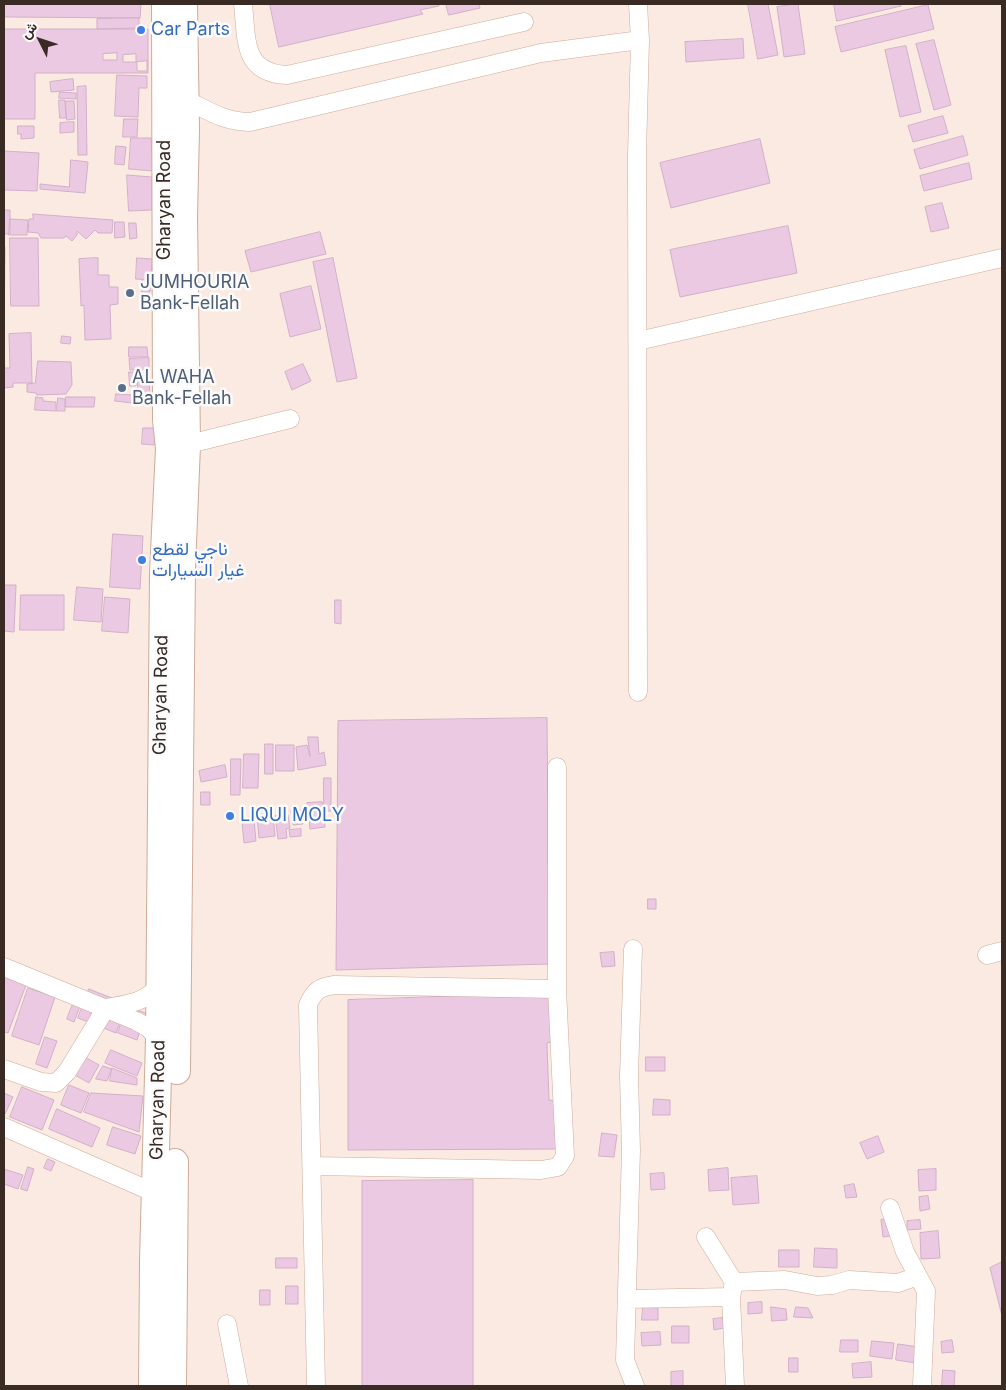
<!DOCTYPE html>
<html>
<head>
<meta charset="utf-8">
<style>
  body { margin:0 }
  #map { position:relative; width:1006px; height:1390px; overflow:hidden; background:#faeae2; font-family:Inter,Vazirmatn,sans-serif }
  canvas { display:block }
  .frame { position:absolute; inset:0; border:5px solid #392b24; pointer-events:none }
  .north { position:absolute; left:15px; top:15px; width:50px; height:50px; -webkit-text-stroke:4px #fbfbfb; paint-order:stroke; rotate:311deg; font-size:14px; font-weight:700; line-height:20px; text-align:center; color:#392b24 }
  .north::after { content:''; display:block; margin:auto; width:18px; height:22px; background:#392b24; clip-path:polygon(50% 0,100% 100%,50% 72%,0 100%) }
</style>
</head>
<body>
<div id="map">
<canvas width="1006" height="1390"></canvas>
<div class="frame"></div>
<div class="north">ش</div>
</div>
<script>
const ctx = document.querySelector('canvas').getContext('2d');
ctx.lineJoin = 'round';
function fillPath(path, color) { ctx.fillStyle = color; ctx.fill(path, 'evenodd'); }
function trace(path, color, width, dash) { ctx.strokeStyle = color; ctx.lineWidth = width; ctx.lineCap = dash ? 'butt' : 'round'; ctx.setLineDash(dash || []); ctx.stroke(path); }
function write(font, color, halo, rows, align = 'center') {
  ctx.font = font + ' Inter,Vazirmatn,sans-serif'; ctx.lineWidth = 5; ctx.setLineDash([]); ctx.textBaseline = 'middle'; ctx.strokeStyle = halo; ctx.fillStyle = color; for (const [text, x, y, turn = 0] of rows) {
    ctx.save(); ctx.translate(x, y); ctx.rotate((+turn || 0) * Math.PI / 180); ctx.textAlign = isNaN(turn) ? turn : align; if (halo) ctx.strokeText(text, 0, 0); ctx.fillText(text, 0, 0); ctx.restore();
  }
}
const building = new Path2D(`
  M4,4H141L140,18L4,17Z
  M270,4H438L439,6L420,10L423,14L279,47Z
  M446,4H479L480,8L449,15Z
  M748,4H768L778,55L758,59Z
  M798,4L805,54L784,57L777,7Z
  M834,4H901V6L837,21Z
  M928,5L934,29L841,52L835,27Z
  M139,18V28L97,29V19Z
  M4,29H148V73H35V119H4Z
  M743,39L744,58L686,62L685,42Z
  M934,40L951,105L934,110L916,44Z
  M906,46L921,112L900,117L885,50Z
  M117,53V60H103V54Z
  M136,54V62H123V55Z
  M147,61V71H137V62Z
  M117,75L147,76V88H139L138,117L115,116Z
  M73,79L74,90L51,92L50,82Z
  M86,86L87,155H78L77,87Z
  M60,92L76,93V99L59,98Z
  M59,100H65L66,118H60Z
  M66,101H74L75,119L67,120Z
  M943,116L948,133L913,142L908,126Z
  M124,119H138L137,137H123Z
  M74,122V132L60,133V123Z
  M18,126H34V138L21,139V134H18Z
  M963,136L968,155L920,169L914,150Z
  M131,138H151L153,171L129,169Z
  M760,139L770,183L671,208L660,163Z
  M116,146L126,147L124,165L115,164Z
  M4,151L39,153L37,191L4,190Z
  M71,160L88,162L85,193L40,189V184L69,187Z
  M969,163L972,179L924,191L920,176Z
  M127,175L152,177V210L129,211Z
  M942,203L949,228L931,232L925,207Z
  M4,210H10V234H4Z
  M33,214L113,220L112,233H98L95,230L86,239L77,231V235L72,241L66,236L64,238H41L38,233L28,232L29,219H33Z
  M10,219L28,220L27,235H9Z
  M115,222H124L125,237L115,238Z
  M129,223H136L137,238L130,239Z
  M788,226L797,273L680,297L670,250Z
  M320,232L326,254L251,272L245,251Z
  M10,238H38L39,306H11Z
  M4,247H5L4,333Z
  M98,258V275H109V287H118V304L110,305L111,339L85,340L84,305L81,306L79,259Z
  M137,258L152,259L151,280L136,279Z
  M333,258L357,378L337,382L313,262Z
  M142,281H151L150,292H142Z
  M311,286L321,329L290,337L280,294Z
  M31,333L32,383H13V387L4,388V368H10L9,334Z
  M62,336L71,337L70,344L61,343Z
  M129,347H147L148,357H129Z
  M149,358V369L130,370L129,359Z
  M38,361L71,362L72,385L66,394L37,395L36,393L27,392V384L35,383Z
  M303,364L311,381L292,390L285,372Z
  M129,372H136V386H130Z
  M149,374L150,399H138L137,375Z
  M116,394L133,395L132,403L115,401Z
  M36,397L43,398V401L56,402V411L35,410Z
  M66,397H95L94,407H66Z
  M58,398L65,399V411H57Z
  M143,428H155L154,445L142,444Z
  M113,534L143,536L140,589L110,587Z
  M4,585H16L14,632L4,631Z
  M77,587L103,589L101,622L74,620Z
  M21,595H64V630H20Z
  M105,597L130,599L128,633L102,631Z
  M335,600H341V624L335,623Z
  M547,718L549,964L336,970L338,721Z
  M308,737H318L319,754L324,752L326,765L298,770L296,747L307,745L310,756Z
  M265,744H273V774H265Z
  M276,745H294V771H276Z
  M244,754H259L258,788H243Z
  M231,759H241L240,795H231Z
  M225,765L227,777L201,782L199,771Z
  M324,778H331V811H324Z
  M201,792H210V805H201Z
  M322,802L325,827L310,829L307,803Z
  M301,810L303,824L293,825L291,811Z
  M273,814L275,836L259,838L257,815Z
  M288,815L290,828L286,829L287,838L278,839L275,816Z
  M254,820L256,841L244,843L242,822Z
  M301,829V836L290,837L289,830Z
  M648,899H656V909H648Z
  M614,952L615,966L602,967L600,953Z
  M4,977L26,985L8,1033L4,1032Z
  M28,988L55,997L39,1045L12,1036Z
  M89,989L127,1004L116,1033L78,1018Z
  M553,993L558,1041L547,1043L549,1100L559,1101V1149L348,1150V1000Z
  M75,999L82,1001L74,1022L67,1019Z
  M127,1007L146,1013L137,1040L118,1033Z
  M45,1037L57,1041L47,1068L36,1064Z
  M111,1050L142,1063L137,1076L105,1063Z
  M83,1056L99,1065L89,1083L73,1074Z
  M646,1057H665V1071H646Z
  M103,1066L112,1069L107,1081L96,1079Z
  M112,1068L137,1078V1085L110,1081Z
  M69,1085L89,1093L81,1113L61,1105Z
  M22,1087L54,1100L42,1130L10,1117Z
  M4,1093L13,1097L5,1114L4,1113Z
  M91,1093L143,1096L139,1132L84,1112Z
  M654,1099L670,1100V1115H653Z
  M57,1109L100,1128L92,1147L49,1129Z
  M113,1127L141,1136L135,1154L107,1145Z
  M602,1133L617,1135L614,1157L599,1156Z
  M878,1136L884,1152L867,1159L860,1143Z
  M48,1159L55,1162L51,1171L44,1168Z
  M28,1167L34,1169L27,1191L21,1189Z
  M728,1168L729,1190L709,1191L708,1170Z
  M4,1169L23,1175L18,1189L4,1184Z
  M936,1169V1190L919,1191L918,1170Z
  M664,1173L665,1189L651,1190L650,1174Z
  M757,1176L759,1203L733,1205L731,1178Z
  M473,1180V1386H362V1181Z
  M854,1184L857,1197L846,1198L844,1186Z
  M928,1196L930,1209L920,1211L919,1197Z
  M895,1218L898,1235L883,1237L881,1220Z
  M920,1220L921,1229L907,1230V1221Z
  M938,1231L940,1258L921,1259L920,1233Z
  M815,1248L837,1249V1268L814,1267Z
  M779,1250H799V1267H779Z
  M276,1258H297V1268H276Z
  M1002,1262V1316L990,1268Z
  M286,1286H298V1304H286Z
  M260,1290H270V1305H260Z
  M762,1302V1313L748,1314V1303Z
  M643,1307L658,1308V1320H642Z
  M771,1307L786,1309L787,1320L772,1321Z
  M796,1307L808,1308L813,1318L794,1317Z
  M723,1318L724,1328L714,1330L713,1319Z
  M672,1326H689V1343H672Z
  M660,1332L661,1345L642,1346L641,1333Z
  M841,1340H858V1352H840Z
  M952,1340L954,1352L942,1353L941,1342Z
  M872,1341L894,1343L892,1359L870,1356Z
  M898,1344L919,1347L916,1363L896,1360Z
  M789,1358H798V1372H789Z
  M871,1362L872,1377L853,1378L852,1364Z
  M943,1370L955,1371L954,1386H942Z
  M683,1371V1386H671V1372Z`);
fillPath(building, '#ebc9e2');
trace(building, '#d1b0c8', 1);
const minor = new Path2D(`
  M243,4C247,39 242,73 287,75L524,22
  M638,4L640,40L637,154L638,692
  M179,97C206,108 219,121 250,122L541,53L640,40
  M638,341L1002,258
  M177,447L290,419
  M633,949L629,1076L631,1150L625,1360L635,1386
  M987,955L1002,951
  M4,967L136,1021L147,1027L159,1039
  M4,1069L41,1082L56,1083L67,1072L106,1008C127,1004 144,1003 158,987
  M4,1127L155,1193
  M313,1166L541,1170L558,1167L565,1156L557,989V767
  M890,1208L905,1252L926,1291L922,1386
  M706,1237L734,1282L731,1297L735,1386
  M734,1282L785,1280L817,1286L832,1285L849,1280L898,1283L918,1276
  M627,1299L731,1297
  M227,1324L239,1386
  M316,1386L308,1005C314,991 319,987 334,985L557,989`);
const highway = new Path2D(`
  M177,1071L182,568L187,445L184,218L186,129L184,4
  M152,1386L153,1261L159,1039L163,573L169,448L166,420L165,4
  M173,1386L175,1162`);
trace(minor, '#cfab98', 19);
trace(highway, '#cfab98', 28);
trace(minor, '#fff', 18);
trace(highway, '#fff', 26);
for (const [x, y, r, color] of [
  [141,30,5,"#3f7fe0"],
  [130,293,5,"#5c6f8a"],
  [122,388,5,"#5c6f8a"],
  [142,560,5,"#3f7fe0"],
  [230,816,5,"#3f7fe0"]
]) { const dot = new Path2D(); dot.arc(x, y, r, 0, 2 * Math.PI); ctx.fillStyle = color; ctx.fill(dot); trace(dot, '#fbfbfb', 2); }
write('18px', '#366cbe', '#fbfbfb', [
  ["Car Parts",151,30],
  ["ناجي لقطع",152,550],
  ["غيار السيارات",152,571],
  ["LIQUI MOLY",240,816]
], 'left');
write('18px', '#392b24', '#fbfbfb', [
  ["Gharyan Road",165,200,-90],
  ["Gharyan Road",161,695,-89],
  ["Gharyan Road",158,1100,-89]
]);
write('18px', '#4e5e75', '#fbfbfb', [
  ["JUMHOURIA",140,283],
  ["Bank-Fellah",140,304],
  ["AL WAHA",132,378],
  ["Bank-Fellah",132,399]
], 'left');
</script>
</body>
</html>
